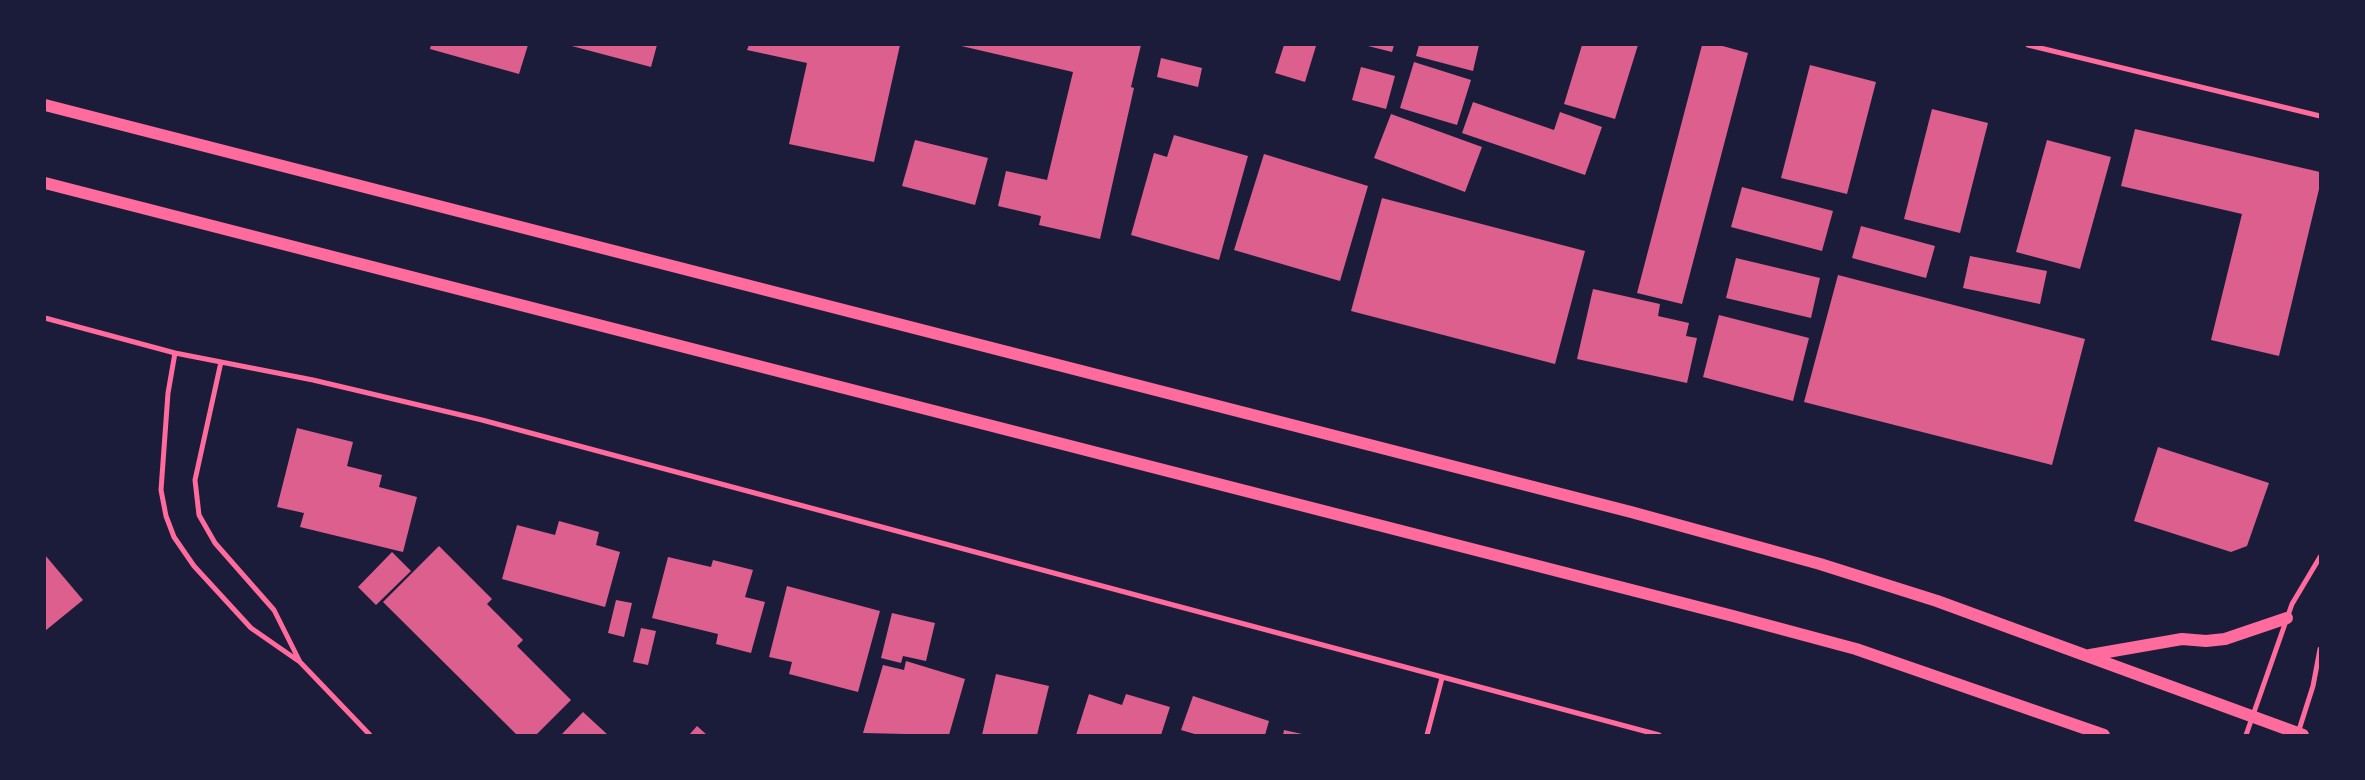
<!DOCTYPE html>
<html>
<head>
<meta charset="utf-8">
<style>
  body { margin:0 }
  #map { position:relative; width:2365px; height:780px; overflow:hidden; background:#1b1b3a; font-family:Roboto,sans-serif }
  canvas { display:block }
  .frame { position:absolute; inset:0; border:46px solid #1b1b3a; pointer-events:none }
</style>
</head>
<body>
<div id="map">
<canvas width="2365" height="780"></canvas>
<div class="frame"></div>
</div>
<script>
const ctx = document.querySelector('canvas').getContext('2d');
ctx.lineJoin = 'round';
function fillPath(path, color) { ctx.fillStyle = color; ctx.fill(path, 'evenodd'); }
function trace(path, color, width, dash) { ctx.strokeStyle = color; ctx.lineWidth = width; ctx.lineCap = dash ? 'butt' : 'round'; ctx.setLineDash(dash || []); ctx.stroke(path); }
fillPath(new Path2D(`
  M431,45H528L519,74L430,49Z
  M568,45H657L651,67Z
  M749,45H900L874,162L789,144L807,63L747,50Z
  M957,45H1141L1131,87L1134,88L1100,239L1039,225L1041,216L998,206L1006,171L1047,180L1073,72Z
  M1284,45L1316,46L1305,82L1275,73Z
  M1364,45H1394L1392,52Z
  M1419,45H1479L1473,71L1416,56Z
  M1582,45H1638L1615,119L1564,104Z
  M1702,45H1719L1748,53L1682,304L1637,293Z
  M1161,58L1202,68L1198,87L1157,77Z
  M1414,62L1471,80L1457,125L1400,108Z
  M1810,65L1876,82L1847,194L1781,178Z
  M1361,67L1395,76L1386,109L1352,100Z
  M1473,102L1554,130L1560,112L1602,127L1585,175L1462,133Z
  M1932,109L1988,123L1960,233L1904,219Z
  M1391,114L1482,147L1465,192L1374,158Z
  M2135,129L2320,172V185L2279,356L2211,340L2242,214L2121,186Z
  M1174,135L1248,156L1219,260L1131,235L1154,153L1167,157Z
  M915,140L988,158L975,205L902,186Z
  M2047,140L2111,157L2080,269L2016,252Z
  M1264,154L1368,186L1340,281L1234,250Z
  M1742,187L1833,211L1822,251L1731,227Z
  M1382,198L1585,251L1555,364L1351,311Z
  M1861,226L1935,246L1926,278L1852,258Z
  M1970,256L2047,271L2040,304L1963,288Z
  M1736,258L1820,278L1811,318L1726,298Z
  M1838,275L2085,339L2052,465L1804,402Z
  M1593,289L1660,304L1658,316L1689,323L1686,336L1697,338L1687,383L1577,359Z
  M1719,315L1809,338L1793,401L1703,377Z
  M297,428L353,442L347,466L382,475L379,487L417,497L403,552L300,527L304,513L277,507Z
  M2158,447L2269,483L2247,546L2231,552L2134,521Z
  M559,521L599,532L596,545L620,552L605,607L502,579L517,525L555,535Z
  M439,546L492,599L487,604L523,640L517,646L571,700L536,735H517L383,602Z
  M392,552L411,571L376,605L358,587Z
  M45,555L83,600L45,631Z
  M668,557L711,567L713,560L753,570L745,597L765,602L751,653L716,644L718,634L652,618Z
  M787,586L880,611L858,692L789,674L792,662L769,657Z
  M616,600L632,603L624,637L608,633Z
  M892,613L935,623L926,661L903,656L901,663L881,658Z
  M641,628L656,631L648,665L633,662Z
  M906,661L965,679L949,735L863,733L883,665L904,670Z
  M996,674L1049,686L1037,735H982Z
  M1089,694L1122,705L1126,694L1170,707L1161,735H1076Z
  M1193,696L1269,721L1265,735H1198L1181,730Z
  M583,712L608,735H561Z
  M697,726L707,735H689Z
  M1284,730L1302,734V735H1283Z`), '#dd5f8e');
trace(new Path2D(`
  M2028,45L2320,116
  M45,318L175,353L313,380L482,420L1659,735
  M175,353L168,393L161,490L166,516L174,537L194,566L251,628L300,662L370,735
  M221,362L195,480L199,515L215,543L274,610L300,662
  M2298,733L2313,686L2320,649
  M1427,735L1442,678
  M2246,735L2292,604L2320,557`), '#ff6b9d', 5);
trace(new Path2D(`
  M45,105L1631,512L1820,564L1937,601L2303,735
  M45,183L1733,616L1856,649L2104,735
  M2090,655L2182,639L2206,641L2225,639L2287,618`), '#ff6b9d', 12);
</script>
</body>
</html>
